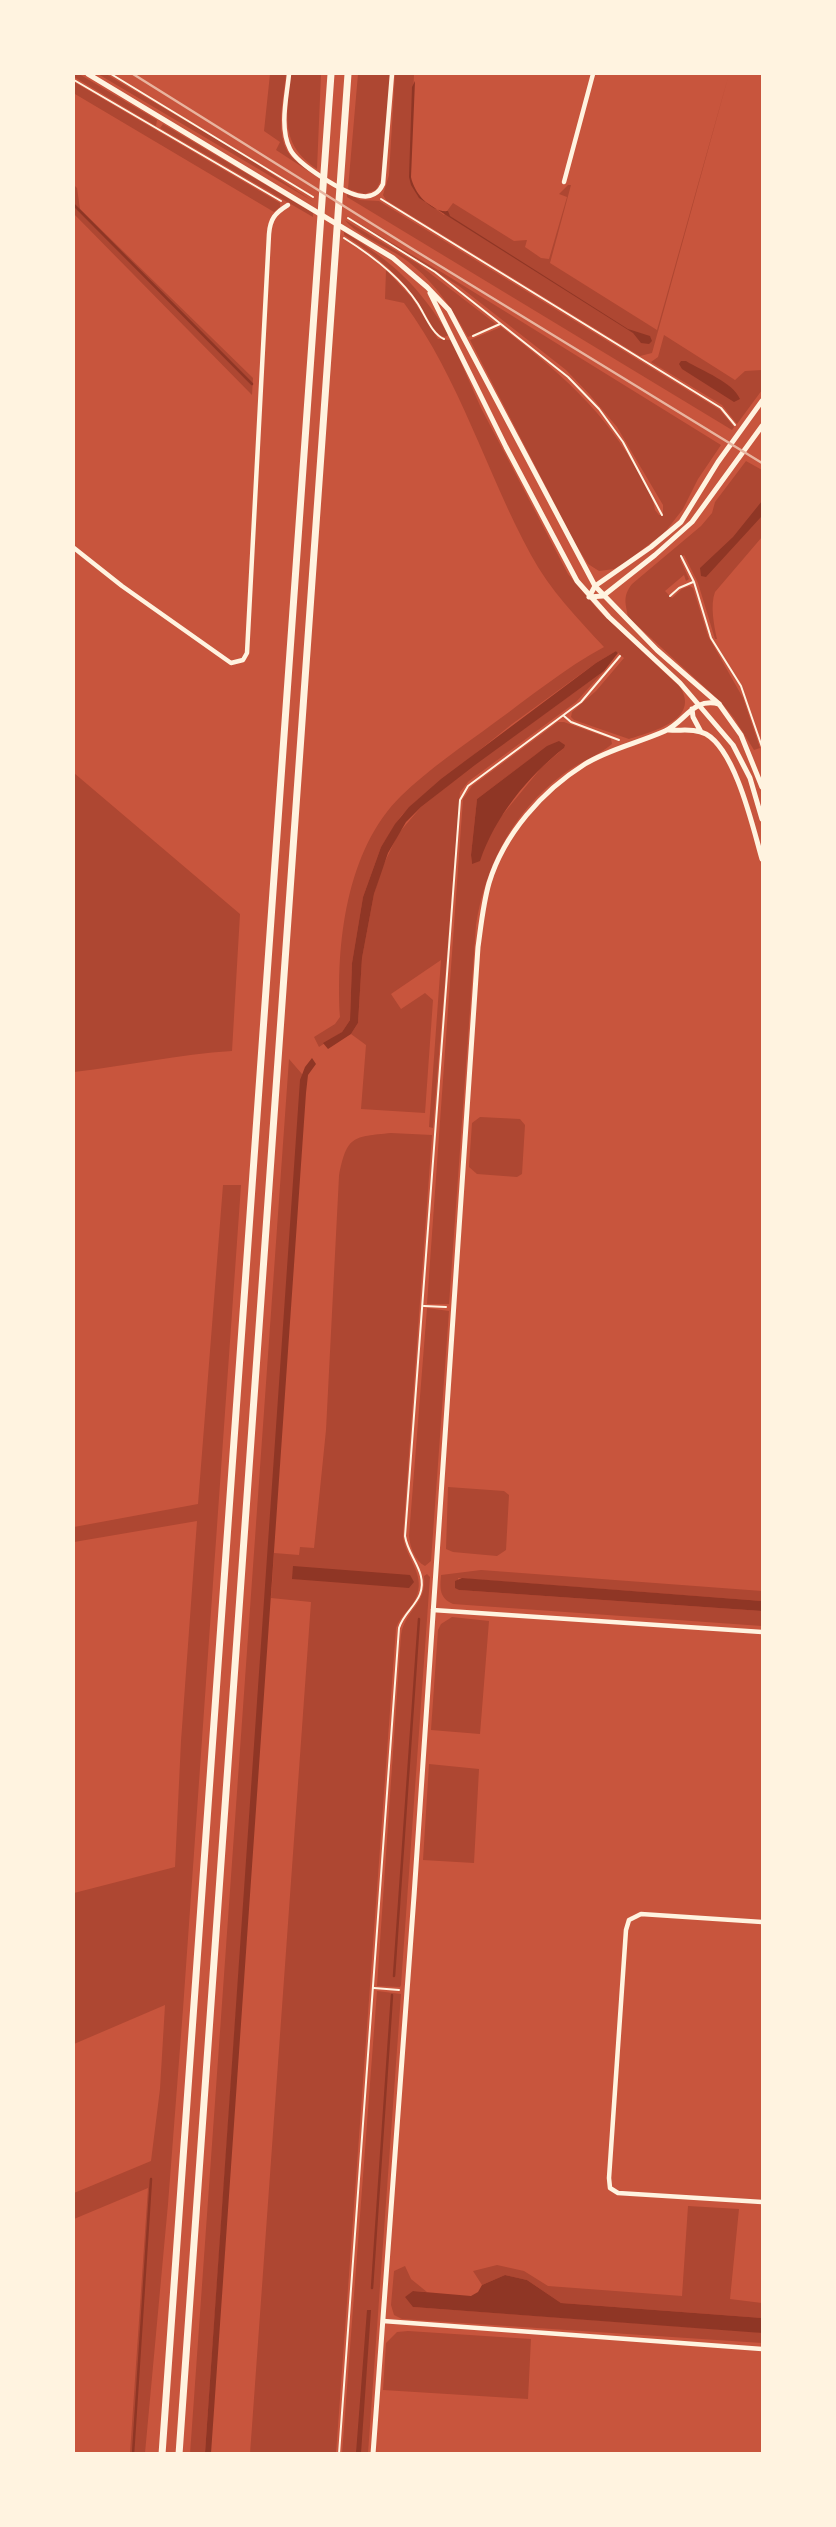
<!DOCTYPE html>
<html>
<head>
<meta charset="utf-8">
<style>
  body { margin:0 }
  #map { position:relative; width:836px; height:2527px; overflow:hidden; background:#c8553d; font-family:"Varela Round",sans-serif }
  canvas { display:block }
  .frame { position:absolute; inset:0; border:75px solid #fff3e0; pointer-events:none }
</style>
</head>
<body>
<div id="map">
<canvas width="836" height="2527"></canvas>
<div class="frame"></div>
</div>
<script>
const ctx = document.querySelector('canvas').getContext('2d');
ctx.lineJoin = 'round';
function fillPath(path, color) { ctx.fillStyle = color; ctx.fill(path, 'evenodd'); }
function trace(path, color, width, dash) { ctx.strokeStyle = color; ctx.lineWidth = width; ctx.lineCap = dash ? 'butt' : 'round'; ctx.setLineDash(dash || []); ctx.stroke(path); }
fillPath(new Path2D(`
  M74,74H79L157,120L156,126L74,77Z
  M98,74H106L243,155L314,202Z
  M270,74H286C284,98 274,134 290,155C297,164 309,169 316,176L276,150L280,142L264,131Z
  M290,74H321L317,169C278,143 288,114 290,74Z
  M358,74H390L383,176L376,190L364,194L348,189Z
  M395,74H414L410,178L418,196L444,215L453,203L514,241L527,240L525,247L541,258L549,259L567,197L559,194L568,185H571L550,263L657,330L729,74L652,353L640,356L386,200L383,195L389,175Z
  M74,82L280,203V207L274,212L75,94L74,97Z
  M163,124L313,213V217L160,128Z
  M74,185L77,188L80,209L253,378L252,395L74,214Z
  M347,193L360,200L379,201L720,410L734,427L732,430L347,197Z
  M346,216L443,273L721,445L698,479L683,509L665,532L626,562L614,569L599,571L588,564L576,545L470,340L501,327C557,370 607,412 640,476C645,487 654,499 655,510L659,515L663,514V505L617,427L590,395L566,370L459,286Z
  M345,220L418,264L496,324L468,337C451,307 432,278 403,258C386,246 358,236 345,220Z
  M344,232C394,263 418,285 449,335L444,337C433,333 428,317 421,307C402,276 374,254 344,235Z
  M386,270L412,298L438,339L451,340L481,408L568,574L600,612L680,687C701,720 651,732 629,739L574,720L571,717L572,712L596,691L624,658L616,651L596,663L512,724L415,802L401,816L381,847L363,897L352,963L350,1020L342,1032L319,1047L314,1037L335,1024L340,1017C336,944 346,850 401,796C429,769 463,746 494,723C530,697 565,668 604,647C578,619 549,589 531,555C486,472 460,379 404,303L385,299Z
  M664,335L735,380L745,371L762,370V390L737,424L722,405L651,362L658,357Z
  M746,461L762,470V537L715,592C710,605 714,626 717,639H715L698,583L684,555L680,559L689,579L686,581L684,575L665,591L672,598L682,589L690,586L693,588L708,636L743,698L760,748L754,750L734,718L721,702L628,617C626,604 622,597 632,584L701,526L712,513L715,502Z
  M604,671L576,702L469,781L460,792L433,1128L429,1127L441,960L391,994L401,1009L425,993L433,1000L425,1113L361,1109L366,1045L351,1034L358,1023L362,958L374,894L382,868L398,834L421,807L475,764Z
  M558,722H564L611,739L612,744C598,756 577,763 562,775C513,812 485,866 476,925L449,1304H427L463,799L472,786ZM564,748L541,768L499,819L472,864L471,855L477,799L538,753Z
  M74,773L240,914L232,1051C179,1054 127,1066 74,1072Z
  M289,1059L302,1074L213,2339L205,2453L190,2454Z
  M480,1117L520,1119L525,1125L522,1174L517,1177L477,1174L469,1167L472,1123Z
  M391,1133L432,1135L403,1536C405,1557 425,1573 417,1595C413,1608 400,1615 396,1628L336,2453L250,2454L311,1602L271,1598L274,1553L299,1555L300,1547L314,1548L326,1430L339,1176C347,1135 353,1137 391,1133Z
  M223,1185H241L183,2009L168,2204L145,2453H130L148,2188L74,2219V2193L151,2161L160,2089L165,2005L74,2044V1893L175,1867L181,1741L197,1521L74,1542V1527L198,1504Z
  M427,1308L449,1311L431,1561L425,1566C415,1561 410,1547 409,1536Z
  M448,1487L504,1491L509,1495L506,1550L497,1556L453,1552L446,1549Z
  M481,1570L762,1591V1601L458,1578L459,1590L762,1611V1626L453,1604C439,1598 440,1588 441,1575Z
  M427,1574L430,1577L401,1985L400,1987L377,1986L401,1635C405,1609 427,1605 424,1576Z
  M452,1617L489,1621L480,1734L431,1730L438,1630L441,1624Z
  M429,1764L479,1769L474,1863L423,1860Z
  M377,1991L401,1994L368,2453L342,2454Z
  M688,2206L739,2209L730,2299L762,2303V2318L561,2303L527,2280L505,2275L482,2285L473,2271L497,2265L524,2271L548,2286L682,2296Z
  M405,2266L411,2279L427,2292L413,2291V2307L756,2332L762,2333V2343L402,2319L394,2315L391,2305L394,2271Z
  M408,2331L531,2339L528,2399L383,2390L386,2343L397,2332Z`), '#ae4732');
fillPath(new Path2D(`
  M415,81L411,177C414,193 431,213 448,211L450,216L628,329L650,336L652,341L649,344L641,343L633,333L419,198L411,185L409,177L412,87Z
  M681,361H686C702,371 733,382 740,399L734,402L682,369L679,364Z
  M762,501L761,517L706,577L701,576L700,568L733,537Z
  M616,651L618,653L604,671L475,765L421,807L406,822L388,853L374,894L362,958L358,1023L351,1034L328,1049L323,1043L342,1032L350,1020L352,963L363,897L381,847L395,824L409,807L441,779L596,663Z
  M559,741L565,745L564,748C527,777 495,817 480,861L472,864L471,855L477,799L547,746Z
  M312,1058L316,1064L308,1075L306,1093L211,2453H205L300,1080L305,1067Z
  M293,1566L410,1575L414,1582L409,1588L292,1579Z
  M462,1578L762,1601V1611L459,1590L455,1588V1581Z
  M505,2275L527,2280L561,2303L762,2318V2333L413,2307L405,2297L413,2291L471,2296L478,2292L482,2285Z
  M367,2310H371L361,2453H356Z`), '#8f3625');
trace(new Path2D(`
  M74,205L252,384
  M394,1976L419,1619
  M372,2288L392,1995
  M133,2454L151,2179`), '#8f3625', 2.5);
trace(new Path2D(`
  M111,74L313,197
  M74,80L281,201
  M381,199L721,408L735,425
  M348,218L435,272L568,377L599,409L623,442L662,515
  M344,238C371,255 400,276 418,304C425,315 432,334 444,339
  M473,336L500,324
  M681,556L694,582L711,638L741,686L762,747
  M670,596L679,588L693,582
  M564,716L571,722L619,740
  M424,1306L446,1307
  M374,1988L399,1990
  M339,2454L399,1628C403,1614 415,1607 420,1594C428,1572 408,1557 405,1536L460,800L468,786L581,702L620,656`), '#fff3e0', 2);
trace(new Path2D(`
  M289,74C287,96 279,127 290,149C297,164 345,194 361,196C371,198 379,193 383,184L392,74
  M564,182L593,74
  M74,548L122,586L231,663L243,660L247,653L269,234C270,219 275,213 288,205
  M433,1610L762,1632
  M762,1922L641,1914L629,1920L626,1930L609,2178L610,2188L618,2193L762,2202
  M383,2321L762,2349`), '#fff3e0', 4.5);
trace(new Path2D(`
  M762,401L718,462L681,522L651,547L595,586L589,597L603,596L655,555L692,522L762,426
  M692,709L693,717L701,732
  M669,730C682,731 694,728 706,734C736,751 753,828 762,859
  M373,2454L414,1896L478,947C481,926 483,904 489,883C504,834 542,791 585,764C609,749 638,743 665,731C685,722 693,697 719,704`), '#fff3e0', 5);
trace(new Path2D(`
  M88,74L393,258L427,287L449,310L595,586L657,650L719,704L741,735L762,787
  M430,293L506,447L577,581L609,617L680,683L733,745L750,778L762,819`), '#fff3e0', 5);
trace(new Path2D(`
  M162,2454L331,74
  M179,2454L348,74`), '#fff3e0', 7);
trace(new Path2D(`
  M133,74L414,250L762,463`), '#e9b49f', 2.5);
</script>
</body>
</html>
